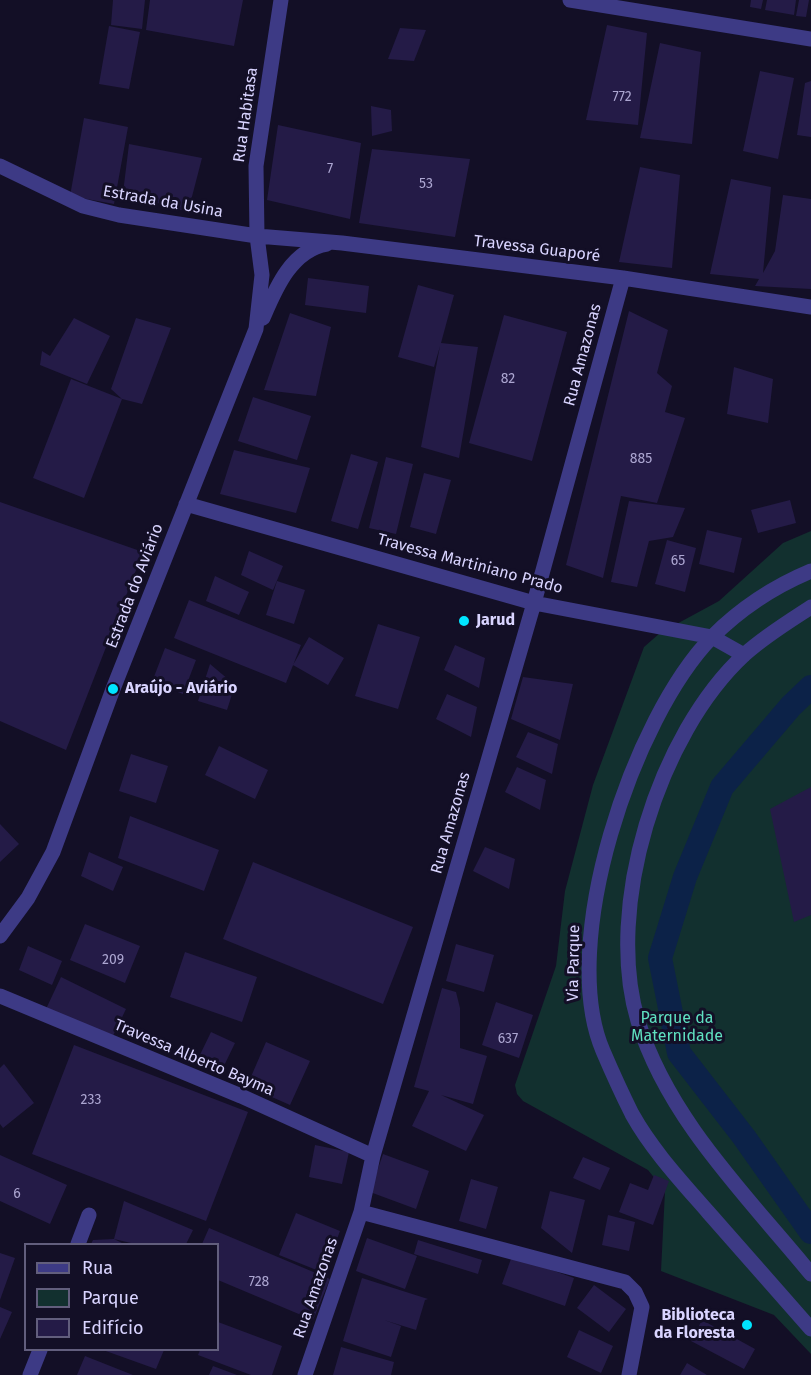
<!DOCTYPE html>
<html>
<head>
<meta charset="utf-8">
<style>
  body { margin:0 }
  #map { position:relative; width:811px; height:1375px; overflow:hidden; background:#130f26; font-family:"Fira Sans",sans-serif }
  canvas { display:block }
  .legend { position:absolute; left:24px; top:1243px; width:195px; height:108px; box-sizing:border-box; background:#130f26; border:2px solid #625e7d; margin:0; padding:8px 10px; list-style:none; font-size:18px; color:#d9d4ff }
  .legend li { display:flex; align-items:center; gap:12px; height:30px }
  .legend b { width:30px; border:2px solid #625e7d }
</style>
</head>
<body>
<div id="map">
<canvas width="811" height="1375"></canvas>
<ul class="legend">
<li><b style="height:8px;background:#3d3a85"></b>Rua</li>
<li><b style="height:16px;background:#12302f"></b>Parque</li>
<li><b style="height:16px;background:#241b47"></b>Edifício</li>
</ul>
</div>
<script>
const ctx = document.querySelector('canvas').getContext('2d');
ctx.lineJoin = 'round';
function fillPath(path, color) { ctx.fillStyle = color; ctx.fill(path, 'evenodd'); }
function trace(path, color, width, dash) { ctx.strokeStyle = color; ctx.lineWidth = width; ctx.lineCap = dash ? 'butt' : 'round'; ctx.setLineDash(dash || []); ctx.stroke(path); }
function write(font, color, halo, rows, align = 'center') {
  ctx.font = font + ' "Fira Sans",sans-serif'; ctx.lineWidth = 6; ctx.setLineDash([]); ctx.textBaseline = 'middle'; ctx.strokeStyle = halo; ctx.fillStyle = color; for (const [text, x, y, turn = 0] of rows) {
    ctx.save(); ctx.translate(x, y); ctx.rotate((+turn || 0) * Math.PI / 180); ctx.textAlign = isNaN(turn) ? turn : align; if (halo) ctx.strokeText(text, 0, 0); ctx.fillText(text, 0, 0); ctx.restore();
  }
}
fillPath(new Path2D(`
  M811,531V1354L774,1315L661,1271L665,1191L648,1170L523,1101L517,1094L515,1085L556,966L565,891L593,785L644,647L660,633L719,601L783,543Z`), '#12302f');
trace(new Path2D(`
  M811,687L791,706L722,787L685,877L660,958L679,1053L744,1137L811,1232`), '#0c2248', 24);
fillPath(new Path2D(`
  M113,0H145L142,29L111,25Z
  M150,0H243L234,46L146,30Z
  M751,0H763L761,9L750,7Z
  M767,0H796L794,15L765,10Z
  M799,0H809L806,17L796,16Z
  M607,25L647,33L638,125L586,120Z
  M109,26L140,32L129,89L99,84Z
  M400,28L426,30L414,61L388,59Z
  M660,43L701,52L692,144L640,138Z
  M760,71L794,78L778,159L743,151Z
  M811,81V137L797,135L805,83Z
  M371,106L391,110L392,131L372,136Z
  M84,118L128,127L114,204L70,196Z
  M278,125L361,143L350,219L267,200Z
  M129,144L202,158L188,212L123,193Z
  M372,149L470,159L455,237L359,223Z
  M640,167L680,175L672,268L619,262Z
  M731,179L771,187L763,273L775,251L783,195L811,199V289L755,286L759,279L710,274Z
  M308,278L369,286L366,313L305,305Z
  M418,285L454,295L441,343L478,347L459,458L421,447L440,346L434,367L398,357Z
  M629,311L668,330L657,373L672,386L665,412L685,418L657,503L621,496L603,578L566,565Z
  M290,313L331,327L316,396L264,390Z
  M504,315L567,332L532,461L469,443Z
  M74,318L110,336L87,384L40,365L42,351L50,356Z
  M136,318L171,328L142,404L122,399L84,498L33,478L71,379L122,399L111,389Z
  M734,367L773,379L768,423L727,414Z
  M253,397L311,416L297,460L238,441Z
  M234,450L310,468L296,513L220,494Z
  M351,454L378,462L358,529L331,521Z
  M386,457L413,464L396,534L369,528Z
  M424,473L451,480L436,534L410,527Z
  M790,500L796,523L758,533L751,510Z
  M629,501L685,508L673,537L649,541L637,587L611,582Z
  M0,502L143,552L66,750L0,721Z
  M707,530L742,538L734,573L699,564Z
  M667,540L696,548L685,592L655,584Z
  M249,551L283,566L273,590L241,575Z
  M215,576L249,592L239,615L206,601Z
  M277,581L305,590L294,624L266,615Z
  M189,600L301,645L286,683L174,638Z
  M378,624L420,637L398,709L355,696Z
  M309,637L344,658L328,685L293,665Z
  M455,645L485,658L479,688L444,670Z
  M165,648L196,660L183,694L152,682Z
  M210,664L235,685L227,710L198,701Z
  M523,677L573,684L560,740L511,719Z
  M447,694L477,707L471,737L436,719Z
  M528,732L558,744L552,774L516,757Z
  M219,746L268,770L255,799L205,775Z
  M131,754L168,766L156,803L119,791Z
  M517,767L546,780L540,810L505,792Z
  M811,787V915L794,922L770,809Z
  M130,816L219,850L204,891L118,858Z
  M0,824L19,844L0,862Z
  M485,847L515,859L509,889L473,871Z
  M89,852L123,867L113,891L81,876Z
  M253,862L413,927L383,1004L223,939Z
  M85,924L140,946L125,983L70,960Z
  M456,944L494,955L484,992L446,981Z
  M28,946L62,961L52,985L19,970Z
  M185,952L257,977L242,1022L170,997Z
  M61,977L126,1009L111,1040L46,1009Z
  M442,988L456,992L460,1008V1048L487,1056L473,1104L441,1095L484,1115L466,1151L412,1126L429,1091L414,1087Z
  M496,1002L533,1015L519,1058L482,1045Z
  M211,1032L235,1043L221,1072L197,1061Z
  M266,1042L310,1061L290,1105L247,1086Z
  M74,1045L248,1112L206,1221L32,1154Z
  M4,1064L34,1103L3,1128L0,1124V1068Z
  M315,1145L349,1152L342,1184L309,1177Z
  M383,1154L429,1171L416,1209L370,1192Z
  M0,1155L67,1185L50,1224L0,1201Z
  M583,1157L610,1168L600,1190L573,1178Z
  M654,1175L669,1181L653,1225L619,1212L630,1183L648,1190Z
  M471,1179L498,1187L486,1229L459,1221Z
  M550,1191L585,1200L572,1253L541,1228Z
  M124,1201L193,1230L186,1244H135L114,1239L124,1244H91L93,1240L114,1239Z
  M296,1213L340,1231L324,1273L279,1255Z
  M608,1215L635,1222L629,1251L602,1245Z
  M209,1228L330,1279L313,1320L218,1280V1244H202Z
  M367,1238L417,1256L405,1289L356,1271Z
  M418,1240L482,1260L478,1274L414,1254Z
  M0,1253L15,1258L0,1300Z
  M512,1256L574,1278L565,1306L502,1284Z
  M362,1278L428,1299L425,1300L416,1330L384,1320L401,1326L391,1357L343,1341Z
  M594,1285L626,1309L609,1332L577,1308Z
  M0,1307L12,1312L0,1339Z
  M702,1320L755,1349L744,1369L691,1341Z
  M218,1322L282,1346L272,1375H251L198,1355L200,1350H218Z
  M579,1330L613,1346L601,1373L567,1357Z
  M341,1347L394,1362L391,1375H333Z
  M103,1350H164L156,1369Z
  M85,1356L133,1375H77Z
  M687,1363L707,1375H680Z
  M213,1366L237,1375H209Z`), '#241b47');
trace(new Path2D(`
  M570,0L811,39
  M0,166L83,206L119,215L257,236L342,243L623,278L811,307
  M263,318C275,290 291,250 327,244
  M186,504L534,603L712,637L744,655
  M811,571C775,586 740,609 712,637C633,718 557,944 603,1051C612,1072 622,1094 632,1114C652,1150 681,1181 708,1212C742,1251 777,1290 811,1329
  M811,607C788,622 765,636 745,654C658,734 604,908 638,1021C668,1119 748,1197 811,1274
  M0,936L28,898L53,852L113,689L256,329L262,275L257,236L256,166L281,0
  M0,996L241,1096L373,1156
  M361,1212L625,1282L635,1292L642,1307L629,1375
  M78,1244L89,1215
  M30,1375L40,1350
  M305,1375L361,1212L373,1156L534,603L623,278`), '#3d3a85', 15);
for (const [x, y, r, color] of [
  [464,621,6,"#00e5ff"],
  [113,689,6,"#00e5ff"],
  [747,1325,6,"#00e5ff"]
]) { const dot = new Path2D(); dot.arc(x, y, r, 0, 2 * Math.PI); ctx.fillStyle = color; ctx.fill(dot); trace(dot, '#130f26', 2); }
write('14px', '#aca6d1', null, [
  ["772",622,97],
  ["7",330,169],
  ["53",426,184],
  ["82",508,379],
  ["885",641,459],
  ["65",678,561],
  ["209",113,960],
  ["637",508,1039],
  ["233",91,1100],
  ["6",17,1194],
  ["728",259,1282]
]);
write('16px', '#d9d4ff', '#130f26', [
  ["Rua Habitasa",246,115,-82],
  ["Estrada da Usina",163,202,10],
  ["Travessa Guaporé",537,249,7],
  ["Rua Amazonas",583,355,-75],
  ["Travessa Martiniano Prado",470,564,15],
  ["Estrada do Aviário",135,586,-69],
  ["Rua Amazonas",451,823,-74],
  ["Via Parque",574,963,-89],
  ["Travessa Alberto Bayma",194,1058,23],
  ["Rua Amazonas",316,1288,-71]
]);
write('bold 16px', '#d9d4ff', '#130f26', [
  ["Jarud",476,621],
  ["Araújo - Aviário",125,689],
  ["Biblioteca",735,1316,"right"],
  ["da Floresta",735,1334,"right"]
], 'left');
write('16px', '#5fe0c0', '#130f26', [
  ["Parque da",677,1019],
  ["Maternidade",677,1037]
]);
</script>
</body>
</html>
